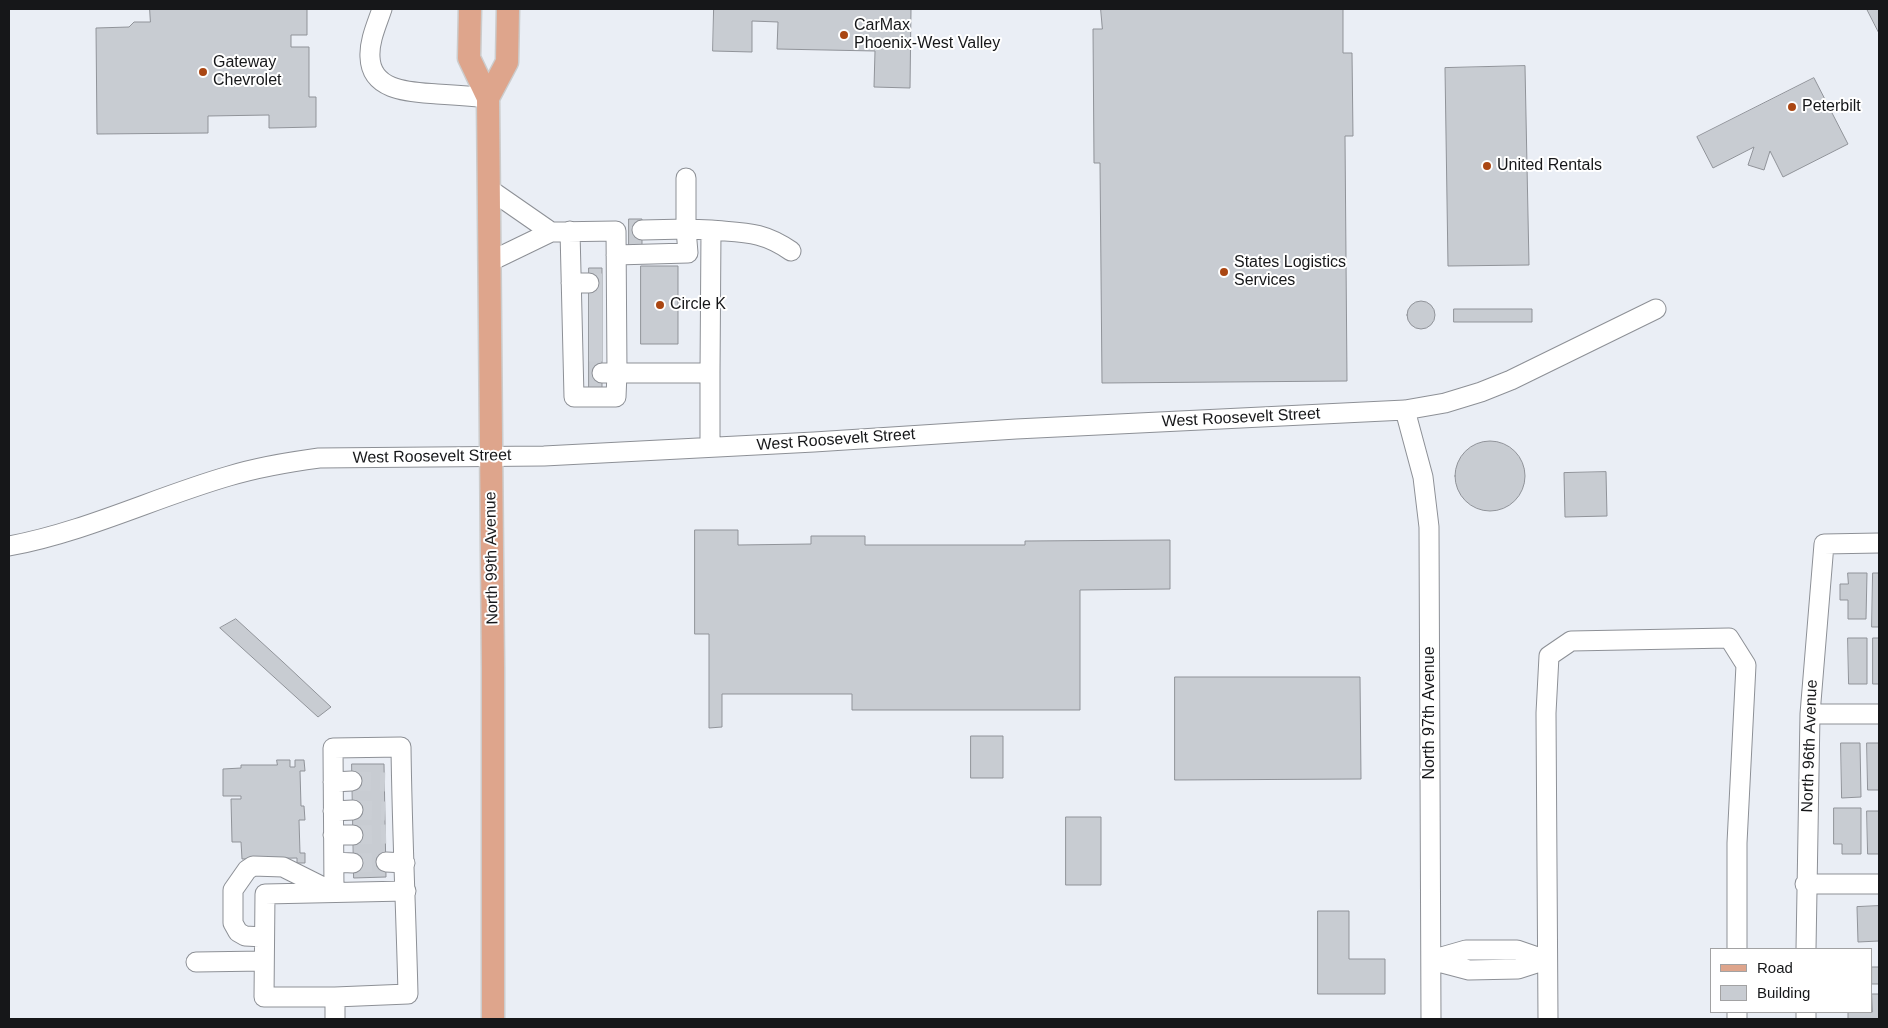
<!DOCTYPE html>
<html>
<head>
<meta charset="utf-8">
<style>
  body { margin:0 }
  #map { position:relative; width:1888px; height:1028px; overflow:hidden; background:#eaeef5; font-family:Arial,sans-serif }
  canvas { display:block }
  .frame { position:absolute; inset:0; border:10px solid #161719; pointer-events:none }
  .legend { position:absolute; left:1710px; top:948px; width:162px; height:65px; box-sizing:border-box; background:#fff; border:1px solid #a2a2a3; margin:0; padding:6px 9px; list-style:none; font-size:15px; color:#161719 }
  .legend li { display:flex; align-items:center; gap:10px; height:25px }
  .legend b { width:25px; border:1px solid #a2a2a3 }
</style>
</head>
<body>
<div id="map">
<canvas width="1888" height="1028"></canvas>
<div class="frame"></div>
<ul class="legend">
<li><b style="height:6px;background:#dea58c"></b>Road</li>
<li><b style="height:14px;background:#c8ccd2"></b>Building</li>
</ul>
</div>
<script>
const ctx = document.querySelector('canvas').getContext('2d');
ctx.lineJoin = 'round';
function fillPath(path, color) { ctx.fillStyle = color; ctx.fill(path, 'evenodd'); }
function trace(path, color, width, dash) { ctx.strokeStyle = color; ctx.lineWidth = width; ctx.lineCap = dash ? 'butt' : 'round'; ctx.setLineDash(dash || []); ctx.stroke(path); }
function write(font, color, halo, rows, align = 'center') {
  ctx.font = font + ' Arial,sans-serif'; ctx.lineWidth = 4; ctx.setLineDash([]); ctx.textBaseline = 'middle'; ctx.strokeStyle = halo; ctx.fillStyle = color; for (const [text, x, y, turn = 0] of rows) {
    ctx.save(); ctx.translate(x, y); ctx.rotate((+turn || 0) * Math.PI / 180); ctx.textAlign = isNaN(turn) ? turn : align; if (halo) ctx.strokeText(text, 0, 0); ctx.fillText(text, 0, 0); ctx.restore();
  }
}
const building = new Path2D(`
  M150,9H307V35H291V47H309V97H316V127L269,128V115L208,116V133L97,134L96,28L129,27L134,22H150Z
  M714,9H911L910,88L874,87L875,51L777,49L778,22L752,21V52L713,51Z
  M1101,9H1343V53H1352L1353,136H1345L1347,381L1102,383L1100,163H1094L1093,29H1102Z
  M1867,9H1879V33Z
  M1525,66L1529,265L1448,266L1445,68Z
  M1814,78L1848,144L1783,177L1770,151L1764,170L1748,165L1754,147L1713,168L1697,137Z
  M629,219H642V247H629Z
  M641,266H678V344H641Z
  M589,268H602V389H589Z
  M1407 315a14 14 0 1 1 28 0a14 14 0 1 1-28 0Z
  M1454,309H1532V322H1454Z
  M1455 476a35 35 0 1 1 70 0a35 35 0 1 1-70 0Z
  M1606,472L1607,516L1565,517L1564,473Z
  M695,530H738V545L811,544V536H865V545H1025V541L1170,540V589L1080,590V710H852V694H722V727L709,728V634H695Z
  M1848,573H1867L1866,619H1848V600H1840V584H1848Z
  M1873,573H1879V627H1872Z
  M236,619L283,662L331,707L318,717L220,628Z
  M1848,638H1867V684H1849Z
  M1873,638H1879V684H1873Z
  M1175,677H1360L1361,779L1175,780Z
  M971,736H1003V778H971Z
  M1841,743H1860L1861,797L1842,798Z
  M1867,743H1879V790H1868Z
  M277,760H290V767H295V760H304L305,771H300L301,806H304L305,820H299L300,853H305V863H297V858L242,859L241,842H232L231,799H241V796H223V769L241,768V765H277Z
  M352,764H384L386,877L354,878Z
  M1834,808H1861V854H1842V844H1834Z
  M1867,811H1879V854H1868Z
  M1066,817H1101V885H1066Z
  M1879,906V941L1858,942L1857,907Z
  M1318,911H1349V959H1385V994H1318Z
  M1872,967H1879V984H1872Z
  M1872,994H1879V1019H1848V1012H1872Z`);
fillPath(building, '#c8ccd2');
trace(building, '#909399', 1);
trace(new Path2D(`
  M589,283H602
  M589,301H602
  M589,320H602
  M589,336H602
  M589,352H602
  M352,781L385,782
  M353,810L385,811
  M353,835L386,834
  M353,863L386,862`), '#caced4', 19, [19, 9]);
const minor = new Path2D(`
  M382,9C377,24 369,41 370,57C371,92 412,92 437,94C454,95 471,96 488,98
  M686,178V229L711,230L710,373
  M489,189L551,232
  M711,230C745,233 762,231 791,251
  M570,231L574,397H616L617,373H602
  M616,255L688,253L686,229L642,230
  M489,262L551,232L616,231L617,373H710V447
  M571,283H589
  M1405,410L1423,477L1429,527L1431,1019
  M9,546C85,532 156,497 229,476C259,467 289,462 319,458L544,456L814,442L1016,429L1405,410L1445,403L1481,392L1511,380L1656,309
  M1810,714H1879
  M333,782L352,781
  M333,811L353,810
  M333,835H353
  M334,862L353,863
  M386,862L405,863
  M1805,884H1879
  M334,892L333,748L401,747C402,830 406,912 408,994L335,997H264L265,894L406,891
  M264,937L245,936L238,932L233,923V890L247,870L253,866L283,867L331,891
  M1806,949L1810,714L1824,544L1879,543
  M1431,960L1466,950H1517L1546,960
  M1431,960L1469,970L1518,969L1546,960
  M196,962L264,961
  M335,997V1019
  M1737,1012V1019
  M1806,1012V1019
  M1548,1019L1546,713L1549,656L1571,641L1729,638L1746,665L1737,843V949`);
const major = new Path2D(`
  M470,9L469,58L488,98L493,668V1019
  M488,98L507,62L508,9`);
trace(minor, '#8d9096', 21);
trace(major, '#ccc', 25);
trace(minor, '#fff', 19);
trace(major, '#dea58c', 22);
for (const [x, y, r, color] of [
  [844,35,5,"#aa4612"],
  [203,72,5,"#aa4612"],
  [1792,107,5,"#aa4612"],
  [1487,166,5,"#aa4612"],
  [1224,272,5,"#aa4612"],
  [660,305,5,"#aa4612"]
]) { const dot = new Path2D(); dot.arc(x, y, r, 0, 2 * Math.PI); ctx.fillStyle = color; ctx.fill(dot); trace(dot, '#fff', 2); }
write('16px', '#161719', '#fff', [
  ["CarMax",854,26],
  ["Phoenix-West Valley",854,44],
  ["Gateway",213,63],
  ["Chevrolet",213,81],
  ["Peterbilt",1802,107],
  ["United Rentals",1497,166],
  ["States Logistics",1234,263],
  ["Services",1234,281],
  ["Circle K",670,305]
], 'left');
write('16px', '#161719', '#fff', [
  ["West Roosevelt Street",1241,418,-3],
  ["West Roosevelt Street",836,440,-4],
  ["West Roosevelt Street",432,457,-1],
  ["North 99th Avenue",492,558,-91],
  ["North 97th Avenue",1430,713,-90],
  ["North 96th Avenue",1810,746,-88]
]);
</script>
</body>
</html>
